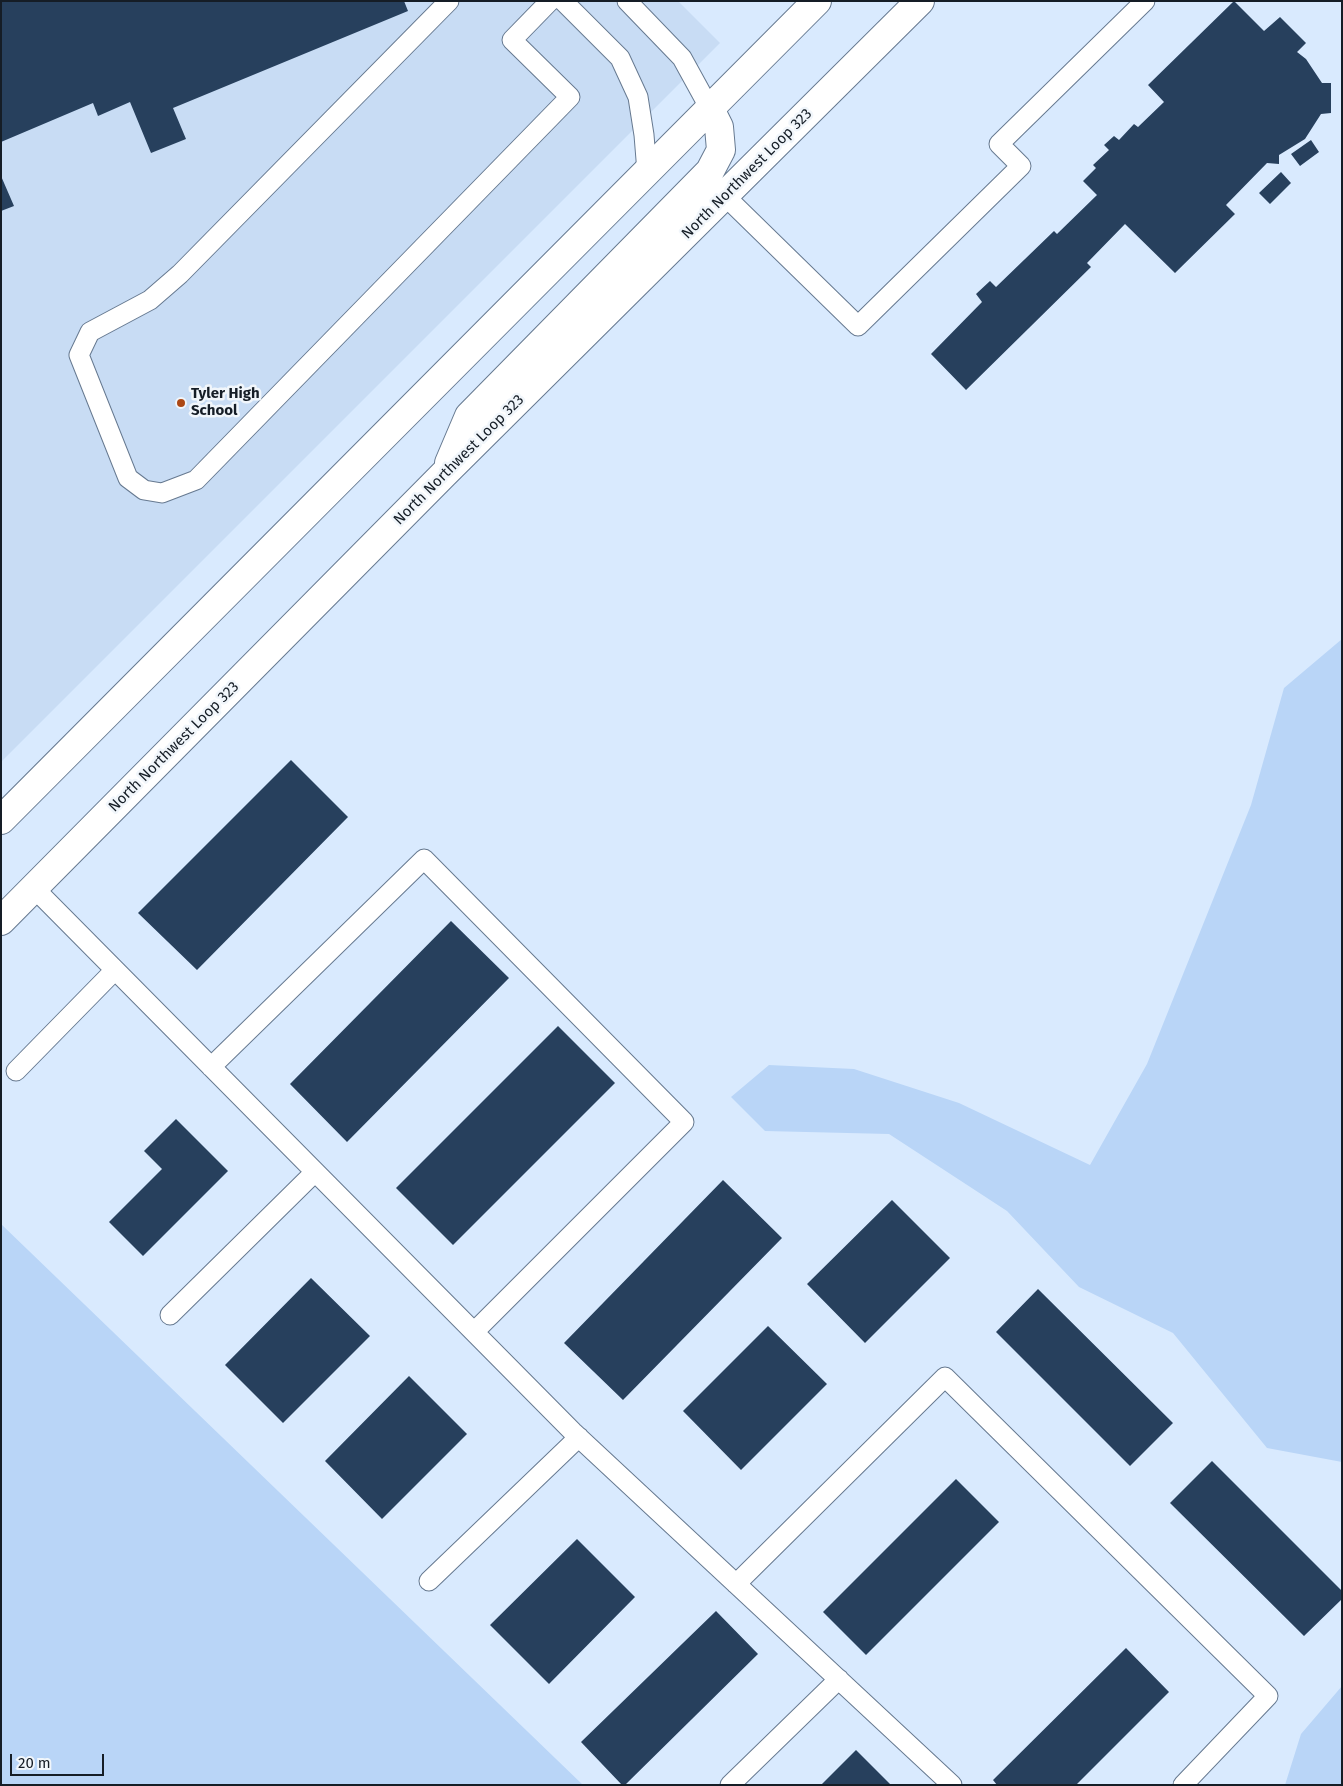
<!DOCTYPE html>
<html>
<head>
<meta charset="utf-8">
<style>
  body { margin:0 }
  #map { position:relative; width:1343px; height:1786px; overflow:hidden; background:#d9eafe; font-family:"Fira Sans",sans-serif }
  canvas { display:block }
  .frame { position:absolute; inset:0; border:2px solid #151d26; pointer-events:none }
  .scale { position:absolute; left:10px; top:1754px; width:94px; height:22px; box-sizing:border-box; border:2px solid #151d26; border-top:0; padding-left:6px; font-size:15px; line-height:18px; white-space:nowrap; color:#151d26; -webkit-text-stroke:4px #f1f6fb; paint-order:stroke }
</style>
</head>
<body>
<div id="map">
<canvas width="1343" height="1786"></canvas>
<div class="frame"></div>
<div class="scale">20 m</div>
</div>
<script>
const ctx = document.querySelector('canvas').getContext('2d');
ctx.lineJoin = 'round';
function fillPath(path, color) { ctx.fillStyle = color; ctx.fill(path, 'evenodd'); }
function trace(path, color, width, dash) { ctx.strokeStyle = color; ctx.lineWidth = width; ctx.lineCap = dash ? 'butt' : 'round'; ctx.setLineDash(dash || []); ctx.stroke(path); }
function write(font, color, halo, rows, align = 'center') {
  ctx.font = font + ' "Fira Sans",sans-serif'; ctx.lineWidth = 5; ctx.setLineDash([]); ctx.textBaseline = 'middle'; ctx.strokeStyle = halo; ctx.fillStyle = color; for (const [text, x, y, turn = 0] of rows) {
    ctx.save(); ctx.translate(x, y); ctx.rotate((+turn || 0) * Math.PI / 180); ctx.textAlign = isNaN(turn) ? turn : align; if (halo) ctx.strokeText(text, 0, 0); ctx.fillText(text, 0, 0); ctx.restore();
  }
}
fillPath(new Path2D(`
  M1,1H678L720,43L1,762Z`), '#c8dcf4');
fillPath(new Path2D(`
  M1342,639V1462L1267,1448L1173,1333L1079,1287L1007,1211L889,1134L765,1131L731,1097L769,1065L854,1069L959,1103L1090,1165L1147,1064L1251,805L1284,688Z
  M1,1224L583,1785H1Z
  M1342,1686V1785H1285L1301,1734Z`), '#b9d5f7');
fillPath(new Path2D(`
  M1,1H404L408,11L173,108L186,139L151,153L130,102L98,116L93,103L1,142Z
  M1234,1L1264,31L1280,17L1306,43L1297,52L1306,59L1322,83H1331V113L1321,114L1305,139L1279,155V164L1267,163L1226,205L1235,214L1175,273L1125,224L1087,263L1091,267L966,390L931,354L982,302L976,294L990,281L996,287L1054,231L1057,234L1097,195L1083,181L1096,168L1093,165L1109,150L1104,145L1114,136L1119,140L1134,124L1138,127L1164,102L1148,85Z
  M1311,140L1319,152L1300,166L1291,154Z
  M1281,172L1291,183L1270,204L1259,193Z
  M1,176L14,206L1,211Z
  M291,760L348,817L197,970L138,913Z
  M451,921L509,978L347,1142L290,1084Z
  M558,1026L615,1083L453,1245L396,1188Z
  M176,1119L228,1171L143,1256L109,1222L162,1169L144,1151Z
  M723,1180L782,1238L623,1400L564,1343Z
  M892,1200L950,1258L865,1343L807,1284Z
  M311,1278L370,1336L283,1423L225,1365Z
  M1038,1289L1173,1423L1130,1466L996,1332Z
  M768,1326L827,1384L741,1470L683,1411Z
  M409,1376L467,1434L382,1519L325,1461Z
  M1212,1461L1342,1591V1599L1304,1636L1170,1503Z
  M956,1479L999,1522L866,1655L823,1612Z
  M577,1539L635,1597L549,1684L490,1625Z
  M716,1611L758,1654L625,1785H622L581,1742Z
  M1126,1648L1169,1692L1076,1785H997L993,1780Z
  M856,1750L891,1785H821Z`), '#27405d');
const lane = new Path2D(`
  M449,1L180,274L150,300L90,332L79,355L128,478L144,490L162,493L196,480L570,97L512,40L550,1
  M563,1L620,58L638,97L644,135L647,172
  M627,1L682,58L710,109
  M725,196L858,326L1021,166L999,144L1145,1
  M34,888L573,1432L952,1785
  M211,1067L424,859L684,1122L474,1332
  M16,1071L115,970
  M170,1315L315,1172
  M429,1581L579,1437
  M736,1584L945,1377L1268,1696L1183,1785
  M730,1785L839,1679`);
const highway = new Path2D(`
  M449,463L469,416L710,171L721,150L719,127L710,109
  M1,820L817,1
  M1,921L444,474L920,1`);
trace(lane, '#667990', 21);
trace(highway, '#667990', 30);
trace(lane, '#fff', 19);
trace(highway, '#fff', 28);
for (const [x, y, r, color] of [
  [181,403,5,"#ac4815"]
]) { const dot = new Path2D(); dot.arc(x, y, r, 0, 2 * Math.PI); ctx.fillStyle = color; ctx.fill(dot); trace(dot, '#f1f6fb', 2); }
write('15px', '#151d26', '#f1f6fb', [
  ["North Northwest Loop 323",747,174,-45],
  ["North Northwest Loop 323",459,460,-45],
  ["North Northwest Loop 323",174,747,-45]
]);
write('bold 15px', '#151d26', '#f1f6fb', [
  ["Tyler High",191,394],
  ["School",191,411]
], 'left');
</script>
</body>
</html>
